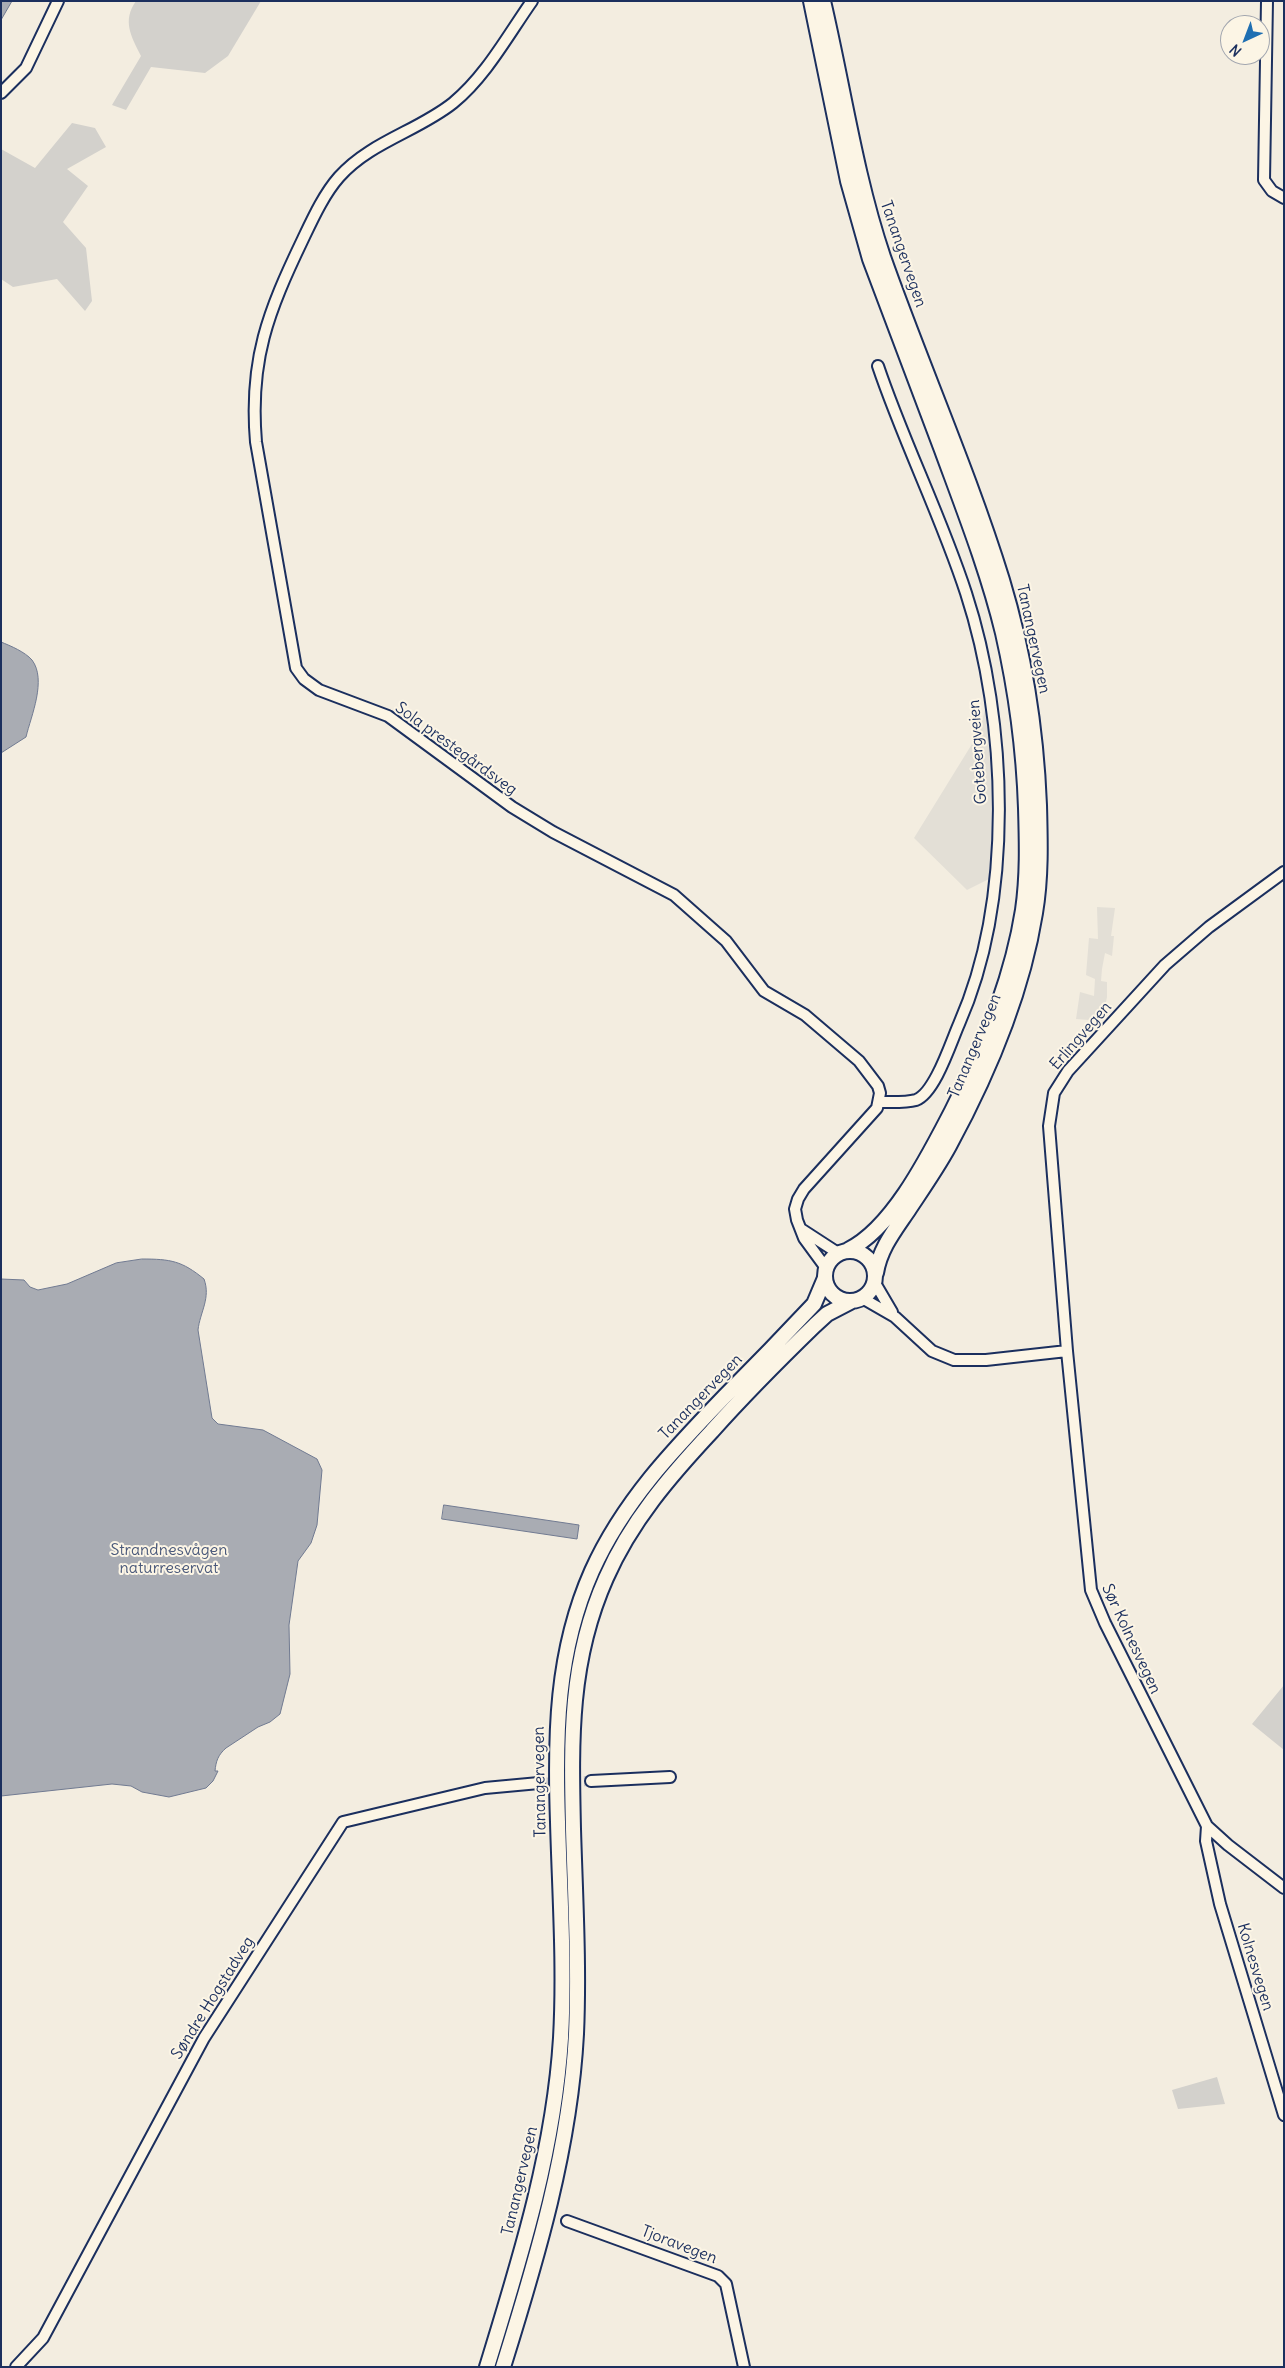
<!DOCTYPE html>
<html>
<head>
<meta charset="utf-8">
<style>
  body { margin:0 }
  #map { position:relative; width:1285px; height:2368px; overflow:hidden; background:#f3ede0; font-family:Delius,sans-serif }
  canvas { display:block }
  .frame { position:absolute; inset:0; border:2px solid #1b2f5e; pointer-events:none }
  .north { position:absolute; left:1220px; top:15px; width:50px; height:50px; box-sizing:border-box; background:#fcf5e5; border:1px solid #a2a6af; border-radius:50%; rotate:223deg; font-size:14px; font-weight:700; line-height:20px; text-align:center; color:#1b2f5e }
  .north::after { content:''; display:block; margin:auto; width:18px; height:22px; background:#1f6fb2; clip-path:polygon(50% 0,100% 100%,50% 72%,0 100%) }
</style>
</head>
<body>
<div id="map">
<canvas width="1285" height="2368"></canvas>
<div class="frame"></div>
<div class="north">N</div>
</div>
<script>
const ctx = document.querySelector('canvas').getContext('2d');
ctx.lineJoin = 'round';
function fillPath(path, color) { ctx.fillStyle = color; ctx.fill(path, 'evenodd'); }
function trace(path, color, width, dash) { ctx.strokeStyle = color; ctx.lineWidth = width; ctx.lineCap = dash ? 'butt' : 'round'; ctx.setLineDash(dash || []); ctx.stroke(path); }
function write(font, color, halo, rows, align = 'center') {
  ctx.font = font + ' Delius,sans-serif'; ctx.lineWidth = 4; ctx.setLineDash([]); ctx.textBaseline = 'middle'; ctx.strokeStyle = halo; ctx.fillStyle = color; for (const [text, x, y, turn = 0] of rows) {
    ctx.save(); ctx.translate(x, y); ctx.rotate((+turn || 0) * Math.PI / 180); ctx.textAlign = isNaN(turn) ? turn : align; if (halo) ctx.strokeText(text, 0, 0); ctx.fillText(text, 0, 0); ctx.restore();
  }
}
fillPath(new Path2D(`
  M986,704L991,779V878L967,890L914,838L980,731Z
  M1097,907L1115,908L1111,936H1114L1112,956L1105,953L1102,969L1101,981L1107,982V997L1102,1021L1076,1019L1080,992L1094,996L1095,979L1086,975L1089,938L1098,939Z`), '#e3dfd6');
fillPath(new Path2D(`
  M136,1H261L228,56L205,73L151,67L126,110L112,105L141,56C131,36 122,21 136,1Z
  M72,123L95,128L106,147L67,169L88,186L63,222L86,248L92,301L85,311L57,279L13,287L1,279V149L35,168Z
  M1284,1685V1750L1252,1724Z
  M1217,2077L1225,2104L1178,2109L1172,2090Z`), '#d3d1cc');
const water = new Path2D(`
  M1,1H12L1,20Z
  M1,642C11,646 25,652 32,660C47,680 31,716 26,737L1,753Z
  M142,1259C171,1259 182,1261 204,1279C211,1298 200,1312 198,1330L212,1418L218,1424L263,1430L317,1459L322,1470L317,1525L311,1543L298,1561L289,1625L290,1674L280,1714L270,1722L258,1727L226,1748C218,1755 216,1761 215,1771H218L213,1781L206,1788L169,1797L142,1792L131,1786L112,1784L1,1796V1279L24,1280L30,1287L38,1290L67,1284L116,1263Z
  M444,1505L579,1525L577,1539L442,1519Z`);
fillPath(water, '#a9acb3');
trace(water, '#707a91', 1);
trace(new Path2D(`
  M539,1783L591,1781`), '#c8c7c6', 10, [10, 5]);
const minor = new Path2D(`
  M532,1C508,35 486,76 453,103C418,131 370,142 339,177C324,194 313,218 303,239C268,312 249,360 256,442L296,668L304,679L319,690L388,716L512,807L553,832L674,895L726,941L764,991L805,1015L859,1061L878,1086L880,1093L877,1108L804,1189L798,1199L795,1209L797,1220L804,1238L826,1268
  M1267,1L1264,180L1272,191L1284,198
  M1,93L26,68L58,1
  M878,366C904,443 941,516 966,593C1008,722 1014,899 959,1024C951,1042 935,1093 916,1100C905,1103 890,1102 879,1102
  M1284,872L1209,927L1165,965L1068,1071L1054,1093L1049,1126L1067,1351L1091,1590L1105,1623L1207,1826L1228,1845L1284,1888
  M801,1229L838,1253
  M875,1283L892,1312
  M862,1298L895,1317L932,1351L954,1360H986L1067,1351
  M591,1781L670,1777
  M1207,1826L1206,1841L1220,1904L1284,2115
  M567,2221L718,2276L726,2284L744,2367
  M16,2367L43,2338L204,2038L343,1822L485,1788L539,1783`);
const highway = new Path2D(`
  M811,1L848,181L870,259C894,323 918,387 942,450C964,510 988,571 1003,633C1016,690 1024,750 1026,808C1027,842 1028,876 1023,910C1012,980 984,1048 952,1111C929,1155 893,1228 848,1250
  M823,1C843,86 855,174 883,257C921,365 968,470 1002,580C1024,653 1036,729 1039,805C1040,841 1041,878 1035,913C1022,994 988,1074 949,1146C937,1168 923,1188 909,1209C895,1230 880,1248 876,1273
  M825 1276a25 25 0 1 1 50 0a25 25 0 1 1-50 0Z
  M487,2367C520,2259 554,2151 561,2038C565,1966 560,1894 558,1822C555,1736 556,1652 592,1571C623,1502 673,1450 725,1396C755,1366 785,1335 814,1304L825,1278
  M503,2367C537,2258 570,2148 576,2034C579,1966 575,1897 573,1829C571,1740 569,1661 606,1578C631,1521 670,1476 712,1431C745,1394 780,1359 815,1325L827,1314L852,1301`);
trace(minor, '#1b2f5e', 14);
trace(highway, '#1b2f5e', 18);
trace(minor, '#fcf5e5', 10);
trace(highway, '#fcf5e5', 14);
write('16px', '#1b2f5e', '#fcf5e5', [
  ["Tanangervegen",903,254,71],
  ["Tanangervegen",1033,639,78],
  ["Sola prestegårdsveg",456,749,36],
  ["Gotebergveien",978,752,-94],
  ["Erlingvegen",1081,1036,-49],
  ["Tanangervegen",975,1046,-67],
  ["Tanangervegen",701,1397,-46],
  ["Sør Kolnesvegen",1131,1639,65],
  ["Tanangervegen",540,1782,-91],
  ["Kolnesvegen",1255,1967,73],
  ["Søndre Hogstadveg",213,1998,-58],
  ["Tanangervegen",520,2181,-77],
  ["Tjoravegen",679,2245,21]
]);
write('16px', '#49587a', '#fcf5e5', [
  ["Strandnesvågen",169,1550],
  ["naturreservat",169,1568]
]);
</script>
</body>
</html>
